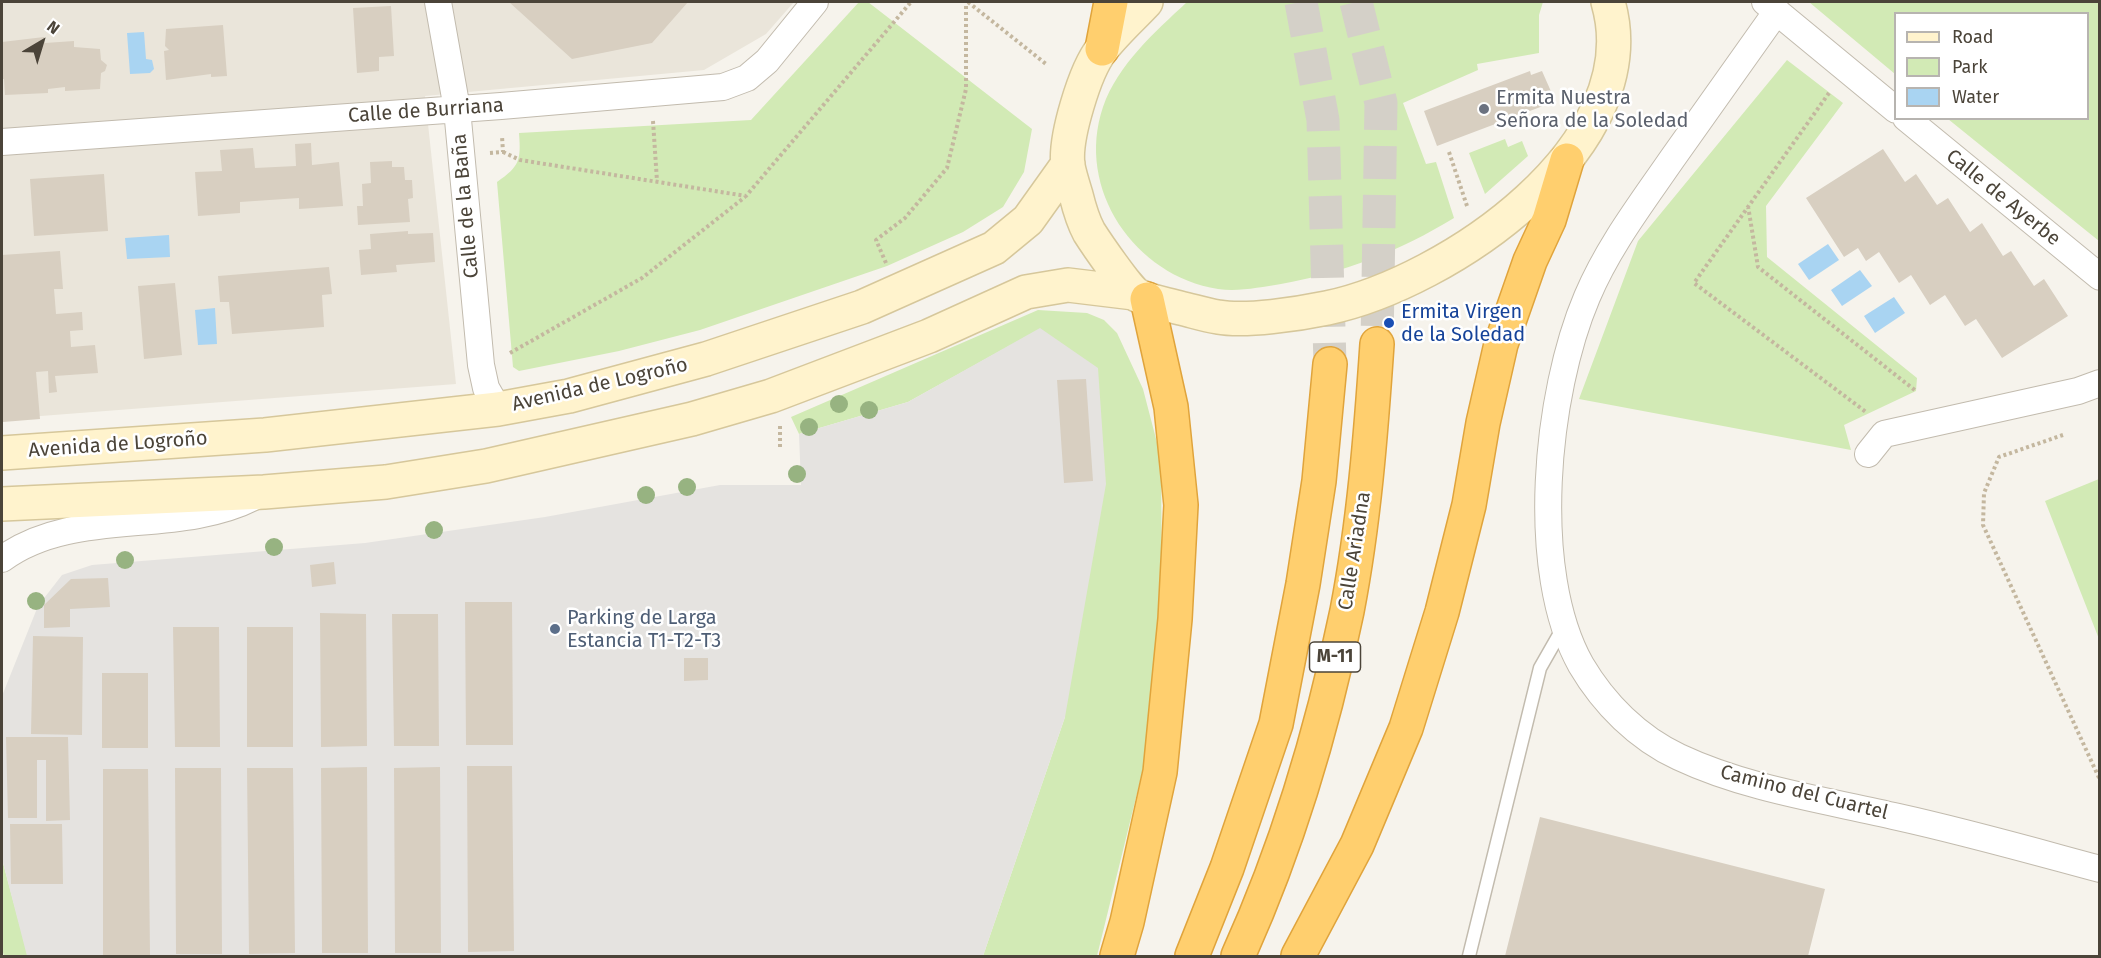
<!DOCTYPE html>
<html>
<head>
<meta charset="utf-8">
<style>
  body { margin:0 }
  #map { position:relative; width:2101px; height:958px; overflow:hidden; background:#f6f3ec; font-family:"Fira Sans",sans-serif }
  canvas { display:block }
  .frame { position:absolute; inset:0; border:3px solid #4b4439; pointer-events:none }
  .legend { position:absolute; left:1894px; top:12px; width:195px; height:108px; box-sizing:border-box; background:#fff; border:2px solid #b7b4b0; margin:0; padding:8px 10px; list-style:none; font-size:18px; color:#4b4439 }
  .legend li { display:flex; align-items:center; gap:12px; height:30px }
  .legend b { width:30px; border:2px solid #b7b4b0 }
  .north { position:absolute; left:12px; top:12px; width:60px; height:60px; -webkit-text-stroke:4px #fff; paint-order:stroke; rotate:38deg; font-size:16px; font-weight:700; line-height:24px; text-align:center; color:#4b4439 }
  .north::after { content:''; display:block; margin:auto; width:21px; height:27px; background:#4b4439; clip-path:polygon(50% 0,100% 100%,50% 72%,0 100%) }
</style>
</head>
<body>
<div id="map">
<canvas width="2101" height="958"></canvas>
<div class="frame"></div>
<ul class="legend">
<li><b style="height:8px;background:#fff3cd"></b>Road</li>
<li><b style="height:16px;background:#d2eab5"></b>Park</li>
<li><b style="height:16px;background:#a9d4f2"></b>Water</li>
</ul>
<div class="north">N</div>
</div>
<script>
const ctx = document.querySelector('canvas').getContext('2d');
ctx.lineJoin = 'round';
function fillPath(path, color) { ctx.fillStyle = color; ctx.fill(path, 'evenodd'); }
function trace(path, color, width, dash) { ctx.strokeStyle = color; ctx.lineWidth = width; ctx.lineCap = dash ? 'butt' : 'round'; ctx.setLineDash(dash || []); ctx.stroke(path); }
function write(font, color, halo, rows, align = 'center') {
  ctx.font = font + ' "Fira Sans",sans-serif'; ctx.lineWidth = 5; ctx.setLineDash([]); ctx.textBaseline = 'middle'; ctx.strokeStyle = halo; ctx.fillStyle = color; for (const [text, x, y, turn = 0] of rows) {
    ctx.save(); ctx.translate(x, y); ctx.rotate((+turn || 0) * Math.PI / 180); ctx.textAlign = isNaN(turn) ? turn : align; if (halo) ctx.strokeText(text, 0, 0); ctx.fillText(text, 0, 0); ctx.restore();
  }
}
fillPath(new Path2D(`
  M2,2H794L766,34L704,70L425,96L456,384L2,419Z`), '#eae5da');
fillPath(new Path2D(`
  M859,2H868L1032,129L1024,172L1003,207L963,232L887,266L700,330L619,351L519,371L513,367L497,182C520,166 521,160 519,133L751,120Z
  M1187,2H1543L1539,15V53L1477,64L1478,70L1403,103L1426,164L1436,162L1454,218C1400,251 1343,273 1281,284C1261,287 1239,292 1218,289C1135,276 1075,189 1103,107C1118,64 1155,32 1187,2Z
  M1809,2H2099V241L1948,119L2088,118V14H1896L1895,74Z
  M1787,60L1843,103L1766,206L1767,257L1917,378L1916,391L1844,425L1851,450L1579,399L1638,241Z
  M1505,139L1508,147L1522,141L1528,156L1485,194L1469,153Z
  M1038,310L1087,313L1104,320L1117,333L1143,389L1161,458L1162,604L1143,769L1097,956H983L1065,717L1040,329L908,402L799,434L791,417Z
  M2099,479V639L2045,501Z
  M2,859L28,956H4L2,949Z`), '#d2eab5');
fillPath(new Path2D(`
  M1040,328L1098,368L1106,484L1065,717L983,956H27L2,859V696L38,606L62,575L92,565L365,543L545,517L720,485H801L799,434L908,402Z`), '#e5e3e0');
fillPath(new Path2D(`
  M144,32L146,59L152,60L154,69L150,73L130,74L127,33Z
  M169,235L170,257L127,259L125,238Z
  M1828,244L1839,260L1809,280L1798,264Z
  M1860,270L1872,286L1842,306L1831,290Z
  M1894,297L1905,313L1875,333L1864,316Z
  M215,308L217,344L198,345L195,310Z`), '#a9d4f2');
fillPath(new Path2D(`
  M509,2H688L652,43L572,59Z
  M391,6L394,56L379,57V71L357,73L353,8Z
  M223,25L227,76L211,77V74L166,80L164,51L169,50L165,46L166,29Z
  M44,37L45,43L74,41V47L100,49L101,60L107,65L105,71L101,73L100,89L65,91V87L48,89V93L5,95L4,79H2V42Z
  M1530,71L1531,75L1542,71L1553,96L1542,101L1543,106L1437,146L1424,111Z
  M311,143L312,165L339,162L343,206L299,209V198L240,202V213L198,216L195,172L222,171L220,150L253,148L255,168L296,166L295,144Z
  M1883,149L1905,182L1916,174L1937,205L1948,198L1970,232L1982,223L2003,256L2011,251L2034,286L2044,279L2068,316L2002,358L1976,319L1965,326L1945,295L1930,305L1911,275L1899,283L1879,252L1866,261L1858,248L1844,257L1806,198Z
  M392,161V167H404L405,180H412L413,198L408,199L410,222L358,225L357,206H363L362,184L371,183L370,162Z
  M104,174L108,231L34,236L30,179Z
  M408,231V234L433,233L435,262L396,265L397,272L361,275L359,250L371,249L370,234Z
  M60,251L63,289H54L56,314L82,312L83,330L70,331L71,347L95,345L98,373L55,376L57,392L49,393L48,371L36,372L40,419L3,422L2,255Z
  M329,267L332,294L322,295L324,327L232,334L229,302H220L218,276Z
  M175,283L182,355L144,359L138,286Z
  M1086,379L1093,481L1064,483L1057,380Z
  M334,562L336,584L312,587L310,565Z
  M108,578L110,607L70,609V627L44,628V605L71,579Z
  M465,602H512L513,745H466Z
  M320,613L366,614L367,746L321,747Z
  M392,614H438L439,746H394Z
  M173,627H219L220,747H175Z
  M247,627H293V747H247Z
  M33,636L83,637L82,735L31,734Z
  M684,658H708V680L684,681Z
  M102,673H148V748H102Z
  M6,737H68L70,820L46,821V760H37V818H8Z
  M467,766H512L514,951L468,952Z
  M367,767L368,953H322L321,768Z
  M440,767L441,953H395L394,768Z
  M175,768H221L222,954H176Z
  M247,768H293L295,953L249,954Z
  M103,769H148L150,955H103Z
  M1540,817L1825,889L1808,956H1505Z
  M10,824H62L63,884H11Z`), '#d8cfc1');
trace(new Path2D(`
  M1301,2L1323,120L1330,364
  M1356,2L1381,103L1377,344`), '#d4d0c8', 33, [33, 16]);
const lane = new Path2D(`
  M1469,956L1540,668L1564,626`);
const street = new Path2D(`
  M438,2L457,109L481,365L486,388L498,409
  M1765,2L1896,110
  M1777,11C1742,60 1707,110 1672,159C1641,204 1608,247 1587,297C1546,393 1528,571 1581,665C1604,704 1638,738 1679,757C1747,789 1825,800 1898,817C1966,832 2033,851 2100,869
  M1906,118L2100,277
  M2,142L501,106L723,87L747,78L767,61L815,2
  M1868,454L1884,434L2078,391L2100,383
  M2,559C74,506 176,537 254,497`);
const secondary = new Path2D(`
  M1146,2C1132,17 1115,32 1102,49C1085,70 1064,139 1068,166C1070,176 1073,185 1076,195C1079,207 1083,221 1089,232C1096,243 1128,290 1137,295C1150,302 1166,304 1180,308C1193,311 1205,315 1218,317C1246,322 1298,314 1327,308C1447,283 1650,146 1608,2
  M2,453L265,435L498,409L569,396L706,359L862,307L994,248L1028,220L1068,164
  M2,504L264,492L386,482L486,466L692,419L771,396L929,336L1026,292L1068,285L1134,293`);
const highway = new Path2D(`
  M1102,49L1111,2
  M1117,956L1127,922L1160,772L1175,619L1181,505L1171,407L1147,299
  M1192,956L1227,868L1276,724L1303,584L1319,481L1330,364
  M1238,956C1287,848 1323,727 1347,611C1364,523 1371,433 1377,344
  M1298,956L1357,845L1406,728L1442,612L1469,505L1483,423L1501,344L1530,261L1549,220L1567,160`);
trace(lane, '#c2bbae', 15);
trace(street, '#c2bbae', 28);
trace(secondary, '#d6c79b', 36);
trace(highway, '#e0a43c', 36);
trace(new Path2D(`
  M968,2L1046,64
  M1829,93L1694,283L1866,412
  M653,121L657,181
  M503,152L520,160L746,196L911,2
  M1449,152L1467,206
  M490,153L503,152L502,136
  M1748,206L1758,267L1916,391
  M886,263L876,240L905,218L947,168L966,89V2
  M510,353L642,278L745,197
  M780,426V449
  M2063,435L1999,457L1984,493L1983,525L2100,780`), '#c4b79f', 4, [3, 3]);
trace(lane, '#fff', 12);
trace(street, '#fff', 26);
trace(secondary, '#fff3cd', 33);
trace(highway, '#ffcf6e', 33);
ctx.fillStyle = '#97b381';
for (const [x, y] of [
  [839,404],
  [869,410],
  [809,427],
  [797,474],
  [687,487],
  [646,495],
  [434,530],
  [274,547],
  [125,560],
  [36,601]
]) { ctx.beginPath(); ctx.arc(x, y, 9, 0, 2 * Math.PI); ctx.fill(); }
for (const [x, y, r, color] of [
  [1484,109,6,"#6b7280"],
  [1389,323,6,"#1a4fb4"],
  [555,629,6,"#5c6f8a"]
]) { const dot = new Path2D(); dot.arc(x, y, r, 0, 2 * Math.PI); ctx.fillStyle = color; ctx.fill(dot); trace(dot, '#fff', 2); }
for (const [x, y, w] of [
  [1335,657,51]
]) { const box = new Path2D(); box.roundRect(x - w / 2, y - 15, w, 30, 4.5); ctx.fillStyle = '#fff'; ctx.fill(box); trace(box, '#4b4439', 1.5); }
write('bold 18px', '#4b4439', null, [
  ["M-11",1335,657]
]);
write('20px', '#5b616d', '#fff', [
  ["Ermita Nuestra",1496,98],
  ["Señora de la Soledad",1496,121]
], 'left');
write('20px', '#4b4439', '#fff', [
  ["Calle de Burriana",426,111,-4],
  ["Calle de Ayerbe",2003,198,39],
  ["Calle de la Baña",466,206,-95],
  ["Avenida de Logroño",600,385,-13],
  ["Avenida de Logroño",118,445,-4],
  ["Calle Ariadna",1355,551,-81],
  ["Camino del Cuartel",1804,793,14]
]);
write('20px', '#164399', '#fff', [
  ["Ermita Virgen",1401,312],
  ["de la Soledad",1401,335]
], 'left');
write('20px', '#4e5e75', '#fff', [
  ["Parking de Larga",567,618],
  ["Estancia T1-T2-T3",567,641]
], 'left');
</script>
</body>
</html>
